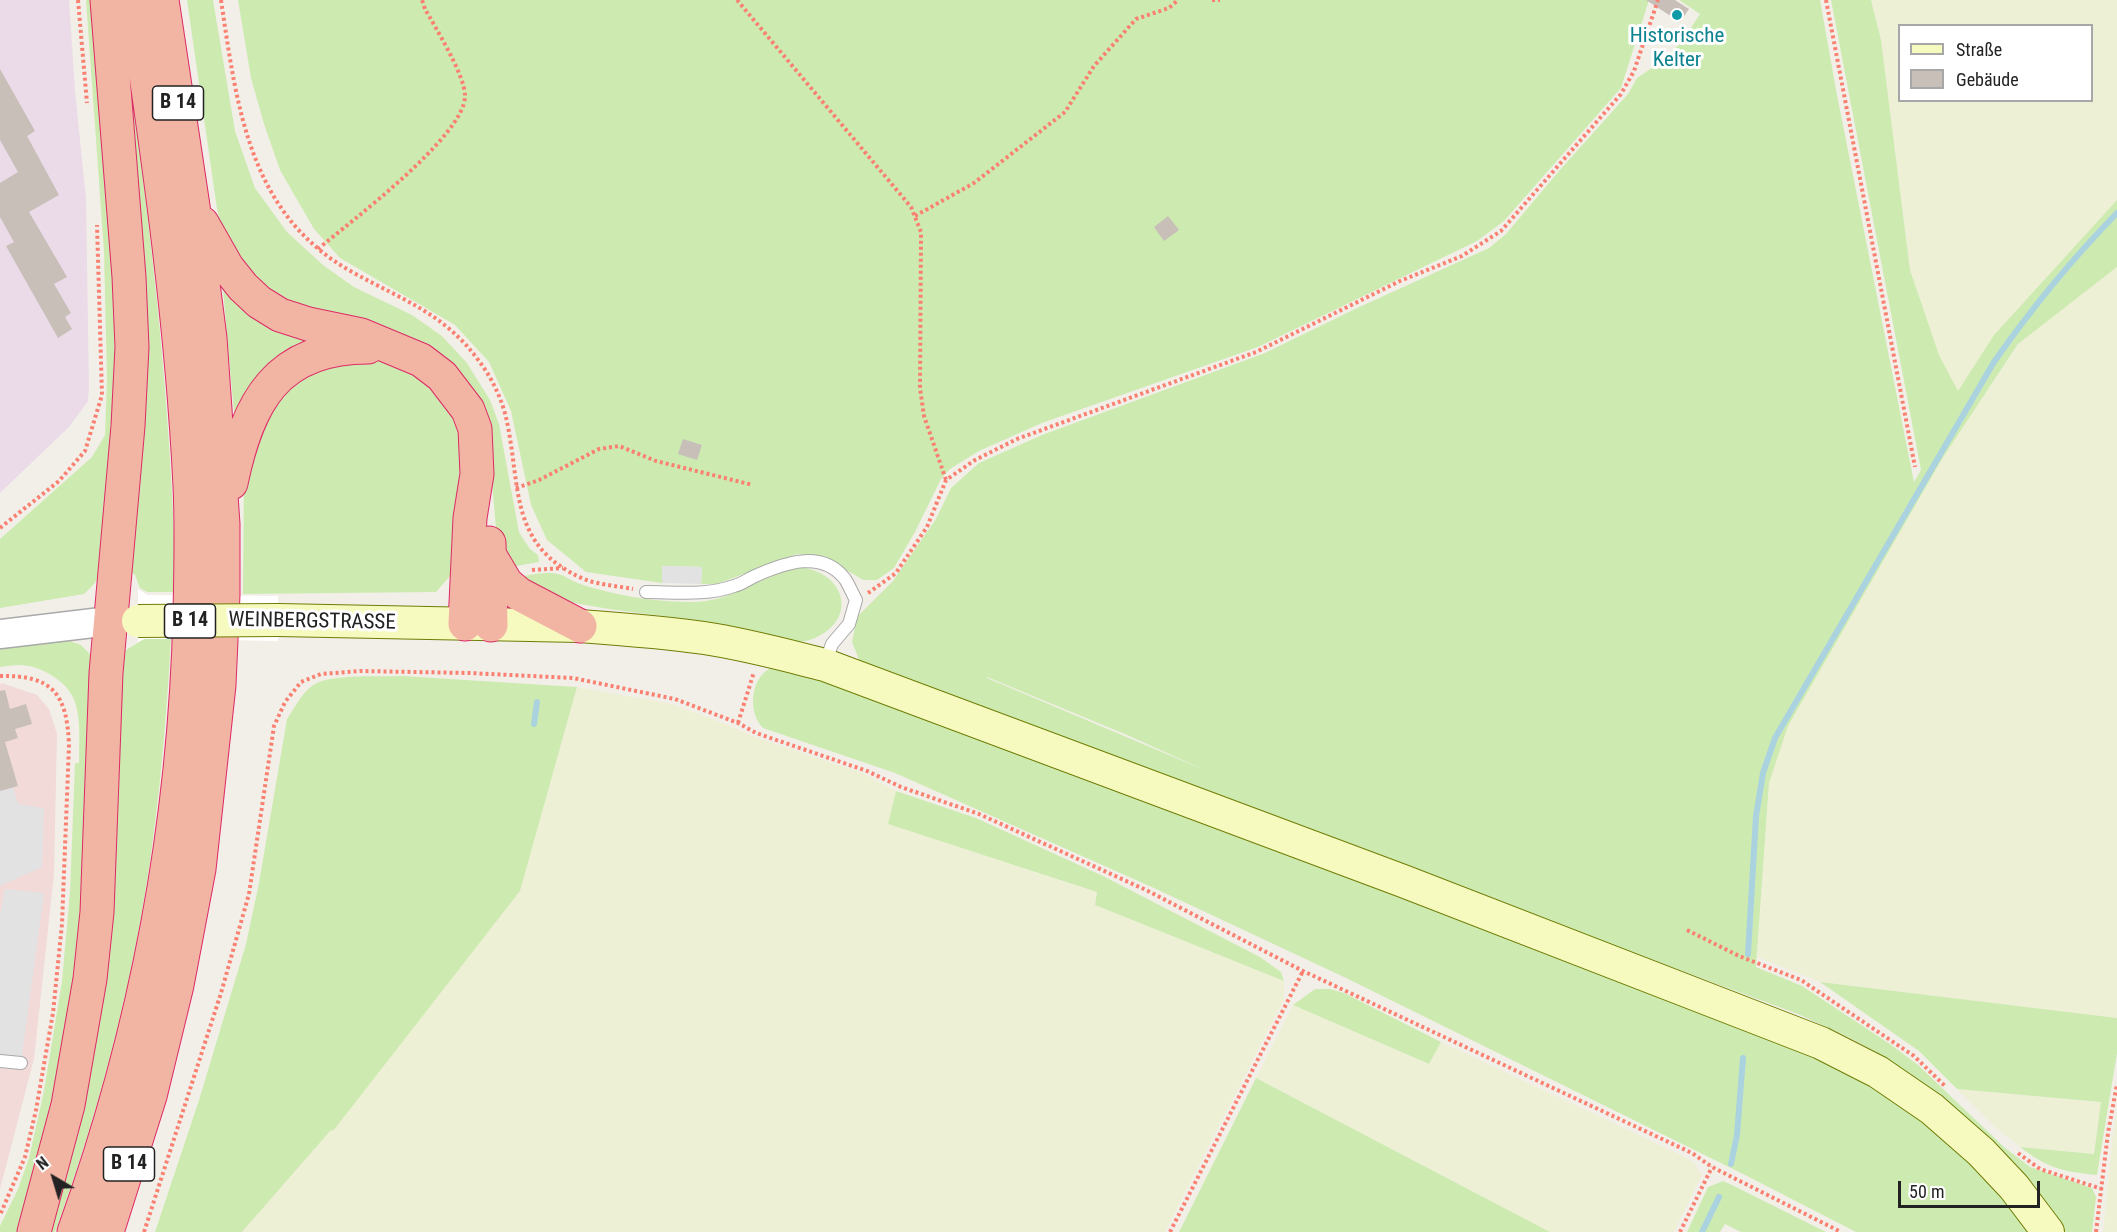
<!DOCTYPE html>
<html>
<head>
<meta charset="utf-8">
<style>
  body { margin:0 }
  #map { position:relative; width:2117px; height:1232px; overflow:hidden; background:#f2efe9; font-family:"Roboto Condensed",sans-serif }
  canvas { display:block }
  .legend { position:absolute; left:1898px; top:24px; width:195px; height:78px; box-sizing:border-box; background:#fff; border:2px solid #a7a7a7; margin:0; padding:8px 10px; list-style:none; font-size:18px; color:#222 }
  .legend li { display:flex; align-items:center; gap:12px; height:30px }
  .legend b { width:30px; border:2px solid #a7a7a7 }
  .north { position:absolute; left:24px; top:1148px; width:60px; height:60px; -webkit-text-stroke:4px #fff; paint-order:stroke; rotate:322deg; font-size:16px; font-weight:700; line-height:24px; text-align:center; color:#222 }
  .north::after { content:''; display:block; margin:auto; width:21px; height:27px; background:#222; clip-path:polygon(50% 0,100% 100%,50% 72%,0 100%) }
  .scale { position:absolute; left:1898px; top:1181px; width:142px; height:27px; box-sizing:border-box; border:3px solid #222; border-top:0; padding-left:8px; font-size:18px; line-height:21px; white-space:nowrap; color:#222; -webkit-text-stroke:4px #fff; paint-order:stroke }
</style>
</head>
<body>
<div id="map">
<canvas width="2117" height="1232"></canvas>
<ul class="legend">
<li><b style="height:8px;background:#f7fabf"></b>Straße</li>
<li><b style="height:16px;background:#c7bfb8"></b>Gebäude</li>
</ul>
<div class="north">N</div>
<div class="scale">50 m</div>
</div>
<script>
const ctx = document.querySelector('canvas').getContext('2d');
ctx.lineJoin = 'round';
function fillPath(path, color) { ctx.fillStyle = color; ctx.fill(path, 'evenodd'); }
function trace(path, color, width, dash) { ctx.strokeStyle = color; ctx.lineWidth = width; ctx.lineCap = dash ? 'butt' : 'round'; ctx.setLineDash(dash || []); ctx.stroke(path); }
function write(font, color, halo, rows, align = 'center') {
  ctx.font = font + ' "Roboto Condensed",sans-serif'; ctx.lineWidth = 6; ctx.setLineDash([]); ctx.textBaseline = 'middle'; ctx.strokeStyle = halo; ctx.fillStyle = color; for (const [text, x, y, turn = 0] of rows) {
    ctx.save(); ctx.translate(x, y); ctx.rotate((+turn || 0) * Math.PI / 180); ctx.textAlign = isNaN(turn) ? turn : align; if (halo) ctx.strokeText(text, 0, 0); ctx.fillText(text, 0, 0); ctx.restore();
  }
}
fillPath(new Path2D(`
  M2,683L37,695L49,709L57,734L54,874L34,1059L0,1189V684Z`), '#f2dad9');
fillPath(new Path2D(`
  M0,0H69L75,91L86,199L89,387L88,401L69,427L0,493Z`), '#ebdbe8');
fillPath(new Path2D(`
  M1871,0H2117V200L1994,335L1958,392L1939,355L1910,270L1881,40ZM1900,26H2092V100H1900Z
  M2117,267V1018L1820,982L1757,957L1769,783L1788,726L1942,459L2020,342Z
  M577,687L672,704L728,725L755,737L863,773L896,791L888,824L1097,892L1095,905L1284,981V999L1165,1232H242L331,1130H333L520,891Z
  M1293,1005L1428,1064L1441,1042L1679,1154L1694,1163L1702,1175L1674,1232H1550L1256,1078Z
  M1957,1089L2101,1102L2094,1154L2020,1147L1995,1127Z
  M2117,1113V1232H2103L2113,1134Z`), '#eef0d5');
fillPath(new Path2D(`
  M86,0H101L124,377L100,572L95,583L84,594L0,608V539L92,457L105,435L107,379L104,252Z
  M118,0C148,197 171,393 176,592H147L140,588L135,575L131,572Z
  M187,0H213L235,131L255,188L287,232L323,265L354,287L412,315L442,336L467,363L490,400L499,424L519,532L530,549L538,555L539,562L505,568L498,552L488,435L479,406L312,314L263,292L226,244L217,209Z
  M238,0H1649L1621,88L1504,221L1477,241L1258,347L1042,423L979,451L950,469L941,479L915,532L894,568L877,580H863L828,559L797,554L717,584H701L702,567L663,566L662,583L586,572L547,540L531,505L511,411L489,362L455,325L340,258L314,229L280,170L264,124L251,78Z
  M1679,0H1820L1837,95L1914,482L1921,470L1831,0H1871L1881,40L1910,270L1939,355L1958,391L1994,335L2117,200V267L2018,344L1942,459L1788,726L1769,783L1756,967L1802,986L1890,1044L1918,1065L2004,1147L2030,1167L2092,1188L2096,1197L2092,1232H2059L1984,1134L1932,1090L1880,1054L1844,1035L1798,1014L1259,814L860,662L852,642L857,617L893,581L936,519L951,488L979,463L1042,435L1265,353L1355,309L1489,248L1506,234L1559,171L1628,94L1637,78L1659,63L1680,44L1700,14ZM987,677L1127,735L1207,771L987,678Z
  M222,278L326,338L272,369L234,413Z
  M329,358L402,361L448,398L465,451L459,566L436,592L243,594L244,465L272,394Z
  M797,567C844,570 860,618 815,638C791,649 763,634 739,629C717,624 694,619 671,617C641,613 611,610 580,604C572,602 562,602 553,599C539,594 526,585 512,579C526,575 548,570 562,575C567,577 570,580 575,582C583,585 592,588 601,590C630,598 662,602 693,602C732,602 761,576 797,567Z
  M64,639L81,645L91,655L85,980L26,1232H0V1226L18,1189L29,1158L44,1091L62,981L70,892L75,763H79C79,743 81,720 75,702C68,681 40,665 19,665C13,665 6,666 0,667V647Z
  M144,639H171C167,706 162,772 153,839C136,972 101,1106 55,1232H43L120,660L126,650Z
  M783,666L1443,911L1808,1055L1861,1082L1915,1113L1990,1182L2030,1232H1856L1743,1174L1344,977L1154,888L895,773L763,728C748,713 750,680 769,669C773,666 779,667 783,666Z
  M402,676L577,687L520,891L333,1131L331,1130L242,1232H155L199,1100L246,944L259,883L287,719C295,707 304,689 317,683C336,674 380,677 402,676Z
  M896,791L976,818L1103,876L1260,957L1281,972L1284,981L1095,905L1097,892L888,824Z
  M1820,982L2117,1018V1053L2097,1175C2064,1172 2047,1168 2020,1147L2094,1154L2101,1102L1957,1089L1919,1051Z
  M1315,989H1330L1344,993L1441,1042L1429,1064L1293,1005Z
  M1256,1078L1550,1232H1179Z
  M1723,1181L1732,1185L1826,1232H1741L1725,1224L1720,1232H1687L1708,1187Z`), '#cdebb0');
fillPath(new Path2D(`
  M662,566L702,567L701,584L662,583Z
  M13,787L18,804L44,808L42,867L0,886V791Z
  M5,889L44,893L21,1063L0,1061V916Z`), '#e2e2e2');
fillPath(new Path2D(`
  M138,589L147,595L278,596V641L171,639H144L138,642Z`), '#fff');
trace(new Path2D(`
  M534,724L537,702
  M1748,954L1756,816L1763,773L1775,738L1994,362C2031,309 2072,259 2117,213
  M1731,1164L1737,1135L1743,1058
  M1702,1232L1719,1197`), '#aad3df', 6);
fillPath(new Path2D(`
  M1646,0H1675L1689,9L1680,22Z
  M0,69L35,131L27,136L59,195L29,212L67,277L54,284L71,313L65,317L72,329L58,338L6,246L14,242L0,217V183L18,172L0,140Z
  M1168,216L1179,230L1164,241L1154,227Z
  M683,439L702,445L697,460L678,454Z
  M5,690L10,709L26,704L32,724L15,729L18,738L5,742L18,786L0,791V691Z`), '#c7bfb8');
const service = new Path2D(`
  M646,592C675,592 706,596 734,586C742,584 748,579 755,576C784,563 822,549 845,579C849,585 852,593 856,600L849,624L832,644L825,664
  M0,1061L21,1063`);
const tertiary = new Path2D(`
  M0,634L110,621`);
const secondary = new Path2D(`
  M278,620L580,626C621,629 663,632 704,638C745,644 785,655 825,665L1403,881L1821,1043L1878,1072L1932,1109L1981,1152L2014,1187L2048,1232`);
const trunk = new Path2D(`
  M202,223L227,267L243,287L259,302L280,315L308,324L361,335L421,360L442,376L468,410L475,429L477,474L470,518L465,624
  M231,483C248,402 276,347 368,347
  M489,543L491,625
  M490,556L506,583L519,594L580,626
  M34,1232L68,1105L90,979L97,912L106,673L128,426L132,347L129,277L107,0
  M74,1232C146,1032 185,824 190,612C191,570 192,528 190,486C182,323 159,161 135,0
  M107,1232L150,1096L177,985L199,869L219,685L223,595V524L210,338L193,206L162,0`);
trace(service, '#a9a9a9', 14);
trace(tertiary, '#a9a9a9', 31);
trace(secondary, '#707d05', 34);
trace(trunk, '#dc2a67', 35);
trace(new Path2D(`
  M78,0L87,103
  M221,0C237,107 249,216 354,273C403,300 445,314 479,361C492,378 503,401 507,422C521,488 509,547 584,579C599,585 618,586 633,589
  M737,0L911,207L921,232L920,388L924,416L946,480
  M1212,0H1220
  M1826,0L1915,467
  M915,216L974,183L1065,112L1094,66L1136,19L1169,8L1178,0
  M318,249C350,222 465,136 465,96C465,75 435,27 425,9L422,0
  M516,488L539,480L599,449L619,446L656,461L753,485
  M0,528L59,481L85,451L102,395L97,225
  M532,570L563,568
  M868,593L896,573L927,527L946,480L975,460L1017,439L1256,352L1400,281L1462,256L1501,231L1621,94L1634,71L1658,0
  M0,676C53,675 67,694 69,745L62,924L53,1013L36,1110L25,1157L0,1215
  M738,723L754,672
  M1687,930L1739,956L1801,980L1914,1056L1946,1087
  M2018,1153L2040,1169L2102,1189
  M144,1232L221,993L249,894L274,726L285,702L301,682L321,674L361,671L469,673L573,678L675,699L738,723L756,733L867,771L901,787L979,814L1146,890L1303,971L1692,1153L1712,1167L1841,1232
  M1170,1232L1303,971
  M1680,1232L1712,1167
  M2096,1232L2108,1133L2117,1084`), '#fa8072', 4, [3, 3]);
trace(service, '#fff', 12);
trace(tertiary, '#fff', 28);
trace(secondary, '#f7fabf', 32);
trace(trunk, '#f2b4a3', 33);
const secondaryBridge = new Path2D(`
  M138,621L278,620`);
trace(secondaryBridge, '#707d05', 34, []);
trace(secondaryBridge, '#f7fabf', 32);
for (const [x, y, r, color] of [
  [1677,15,6,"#0f9aa8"]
]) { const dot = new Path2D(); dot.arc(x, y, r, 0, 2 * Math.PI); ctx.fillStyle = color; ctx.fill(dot); trace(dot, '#fff', 2); }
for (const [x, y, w] of [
  [178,103,51],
  [190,621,51],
  [129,1164,51]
]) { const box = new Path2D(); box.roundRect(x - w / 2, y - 17, w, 34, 4.5); ctx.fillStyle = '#fff'; ctx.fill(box); trace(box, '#222', 1.5); }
write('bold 20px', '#222', null, [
  ["B 14",178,103],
  ["B 14",190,621],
  ["B 14",129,1164]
]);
write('21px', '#0d838f', '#fff', [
  ["Historische",1677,37],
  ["Kelter",1677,61]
]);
write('21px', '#222', '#fff', [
  ["WEINBERGSTRASSE",312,622,1]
]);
</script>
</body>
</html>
